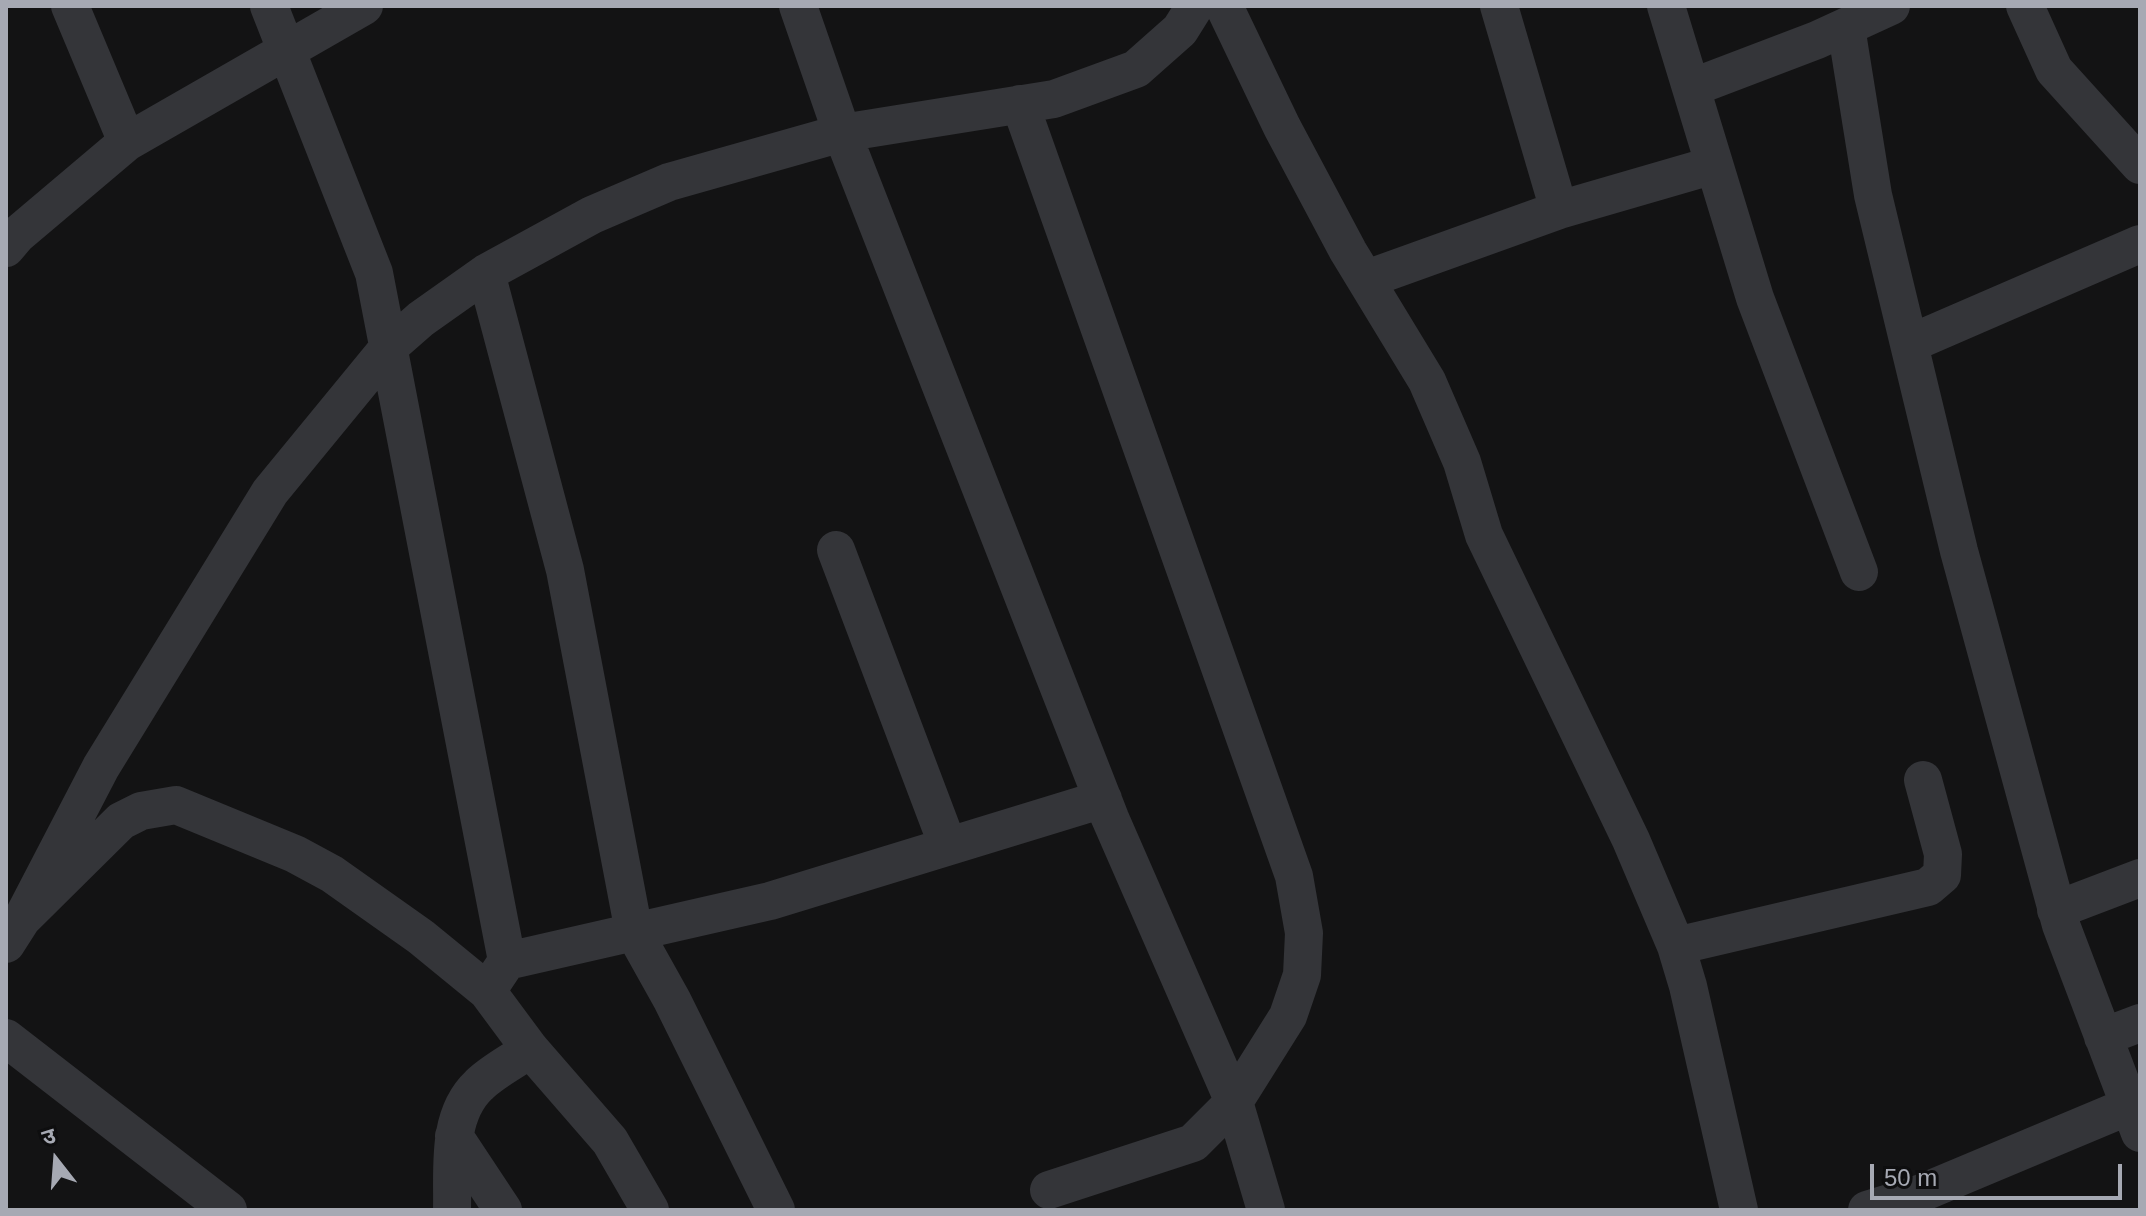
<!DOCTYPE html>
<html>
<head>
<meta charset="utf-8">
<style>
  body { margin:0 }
  #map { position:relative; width:2146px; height:1216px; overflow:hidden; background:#131314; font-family:Helvetica,"Noto Sans Devanagari",sans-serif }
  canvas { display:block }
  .frame { position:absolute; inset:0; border:8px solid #a6a9b3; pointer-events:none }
  .north { position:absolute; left:16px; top:1120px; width:80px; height:80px; -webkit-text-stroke:6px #0e0e0f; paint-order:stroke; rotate:343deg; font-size:22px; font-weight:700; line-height:32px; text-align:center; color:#a6a9b3 }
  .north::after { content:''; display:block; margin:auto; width:28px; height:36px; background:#a6a9b3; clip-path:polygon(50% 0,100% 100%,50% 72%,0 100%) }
  .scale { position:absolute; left:1870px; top:1164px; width:252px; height:36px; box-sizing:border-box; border:4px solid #a6a9b3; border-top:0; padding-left:10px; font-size:24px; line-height:28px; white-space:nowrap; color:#a6a9b3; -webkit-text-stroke:6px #0e0e0f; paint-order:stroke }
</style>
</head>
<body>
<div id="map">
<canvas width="2146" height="1216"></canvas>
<div class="frame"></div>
<div class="north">उ</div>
<div class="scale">50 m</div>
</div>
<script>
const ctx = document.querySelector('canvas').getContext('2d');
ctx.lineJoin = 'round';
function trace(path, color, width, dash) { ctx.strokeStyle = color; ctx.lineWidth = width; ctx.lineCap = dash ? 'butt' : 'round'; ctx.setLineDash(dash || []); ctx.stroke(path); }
trace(new Path2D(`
  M70,6L127,142
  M269,6L374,273L507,961L487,991
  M798,6L842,133L1110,818L1234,1102L1266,1210
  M1224,6L1282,127L1348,251L1427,381L1462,462L1484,535L1631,840L1676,946L1688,986L1739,1210
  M1499,6L1559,210
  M1666,6L1755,298L1859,572
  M2025,6L2054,70L2140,165
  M1846,27L1873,195L1959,551L2061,925L2140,1133
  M1691,88L1817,40L1891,6
  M1020,104L1294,876L1304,933L1302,975L1288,1016L1234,1102L1193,1143L1049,1190
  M6,248L17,235L127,142L364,6
  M486,273L565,570L634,932L672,1000L776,1210
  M1367,279L1559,210L1714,165
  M1909,344L2140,244
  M836,550L948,846
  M2056,910L2140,878
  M22,919L101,767L270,492L389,347L421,319L486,273L592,215L669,182L842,133L1054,99L1136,69L1180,30L1195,6
  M6,944L22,919L121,821L141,811L176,805L295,854L332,874L421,937L487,991L530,1049L610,1141L650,1210
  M1676,946L1928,887L1942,875L1943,854L1923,780
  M507,961L770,901L1103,799
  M2103,1037L2140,1023
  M6,1038L228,1210
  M454,1136L503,1210
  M452,1210C453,1169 446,1116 479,1085C493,1071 514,1061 530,1049
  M1867,1210L1919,1194L2129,1106`), '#343539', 38);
</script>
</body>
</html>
